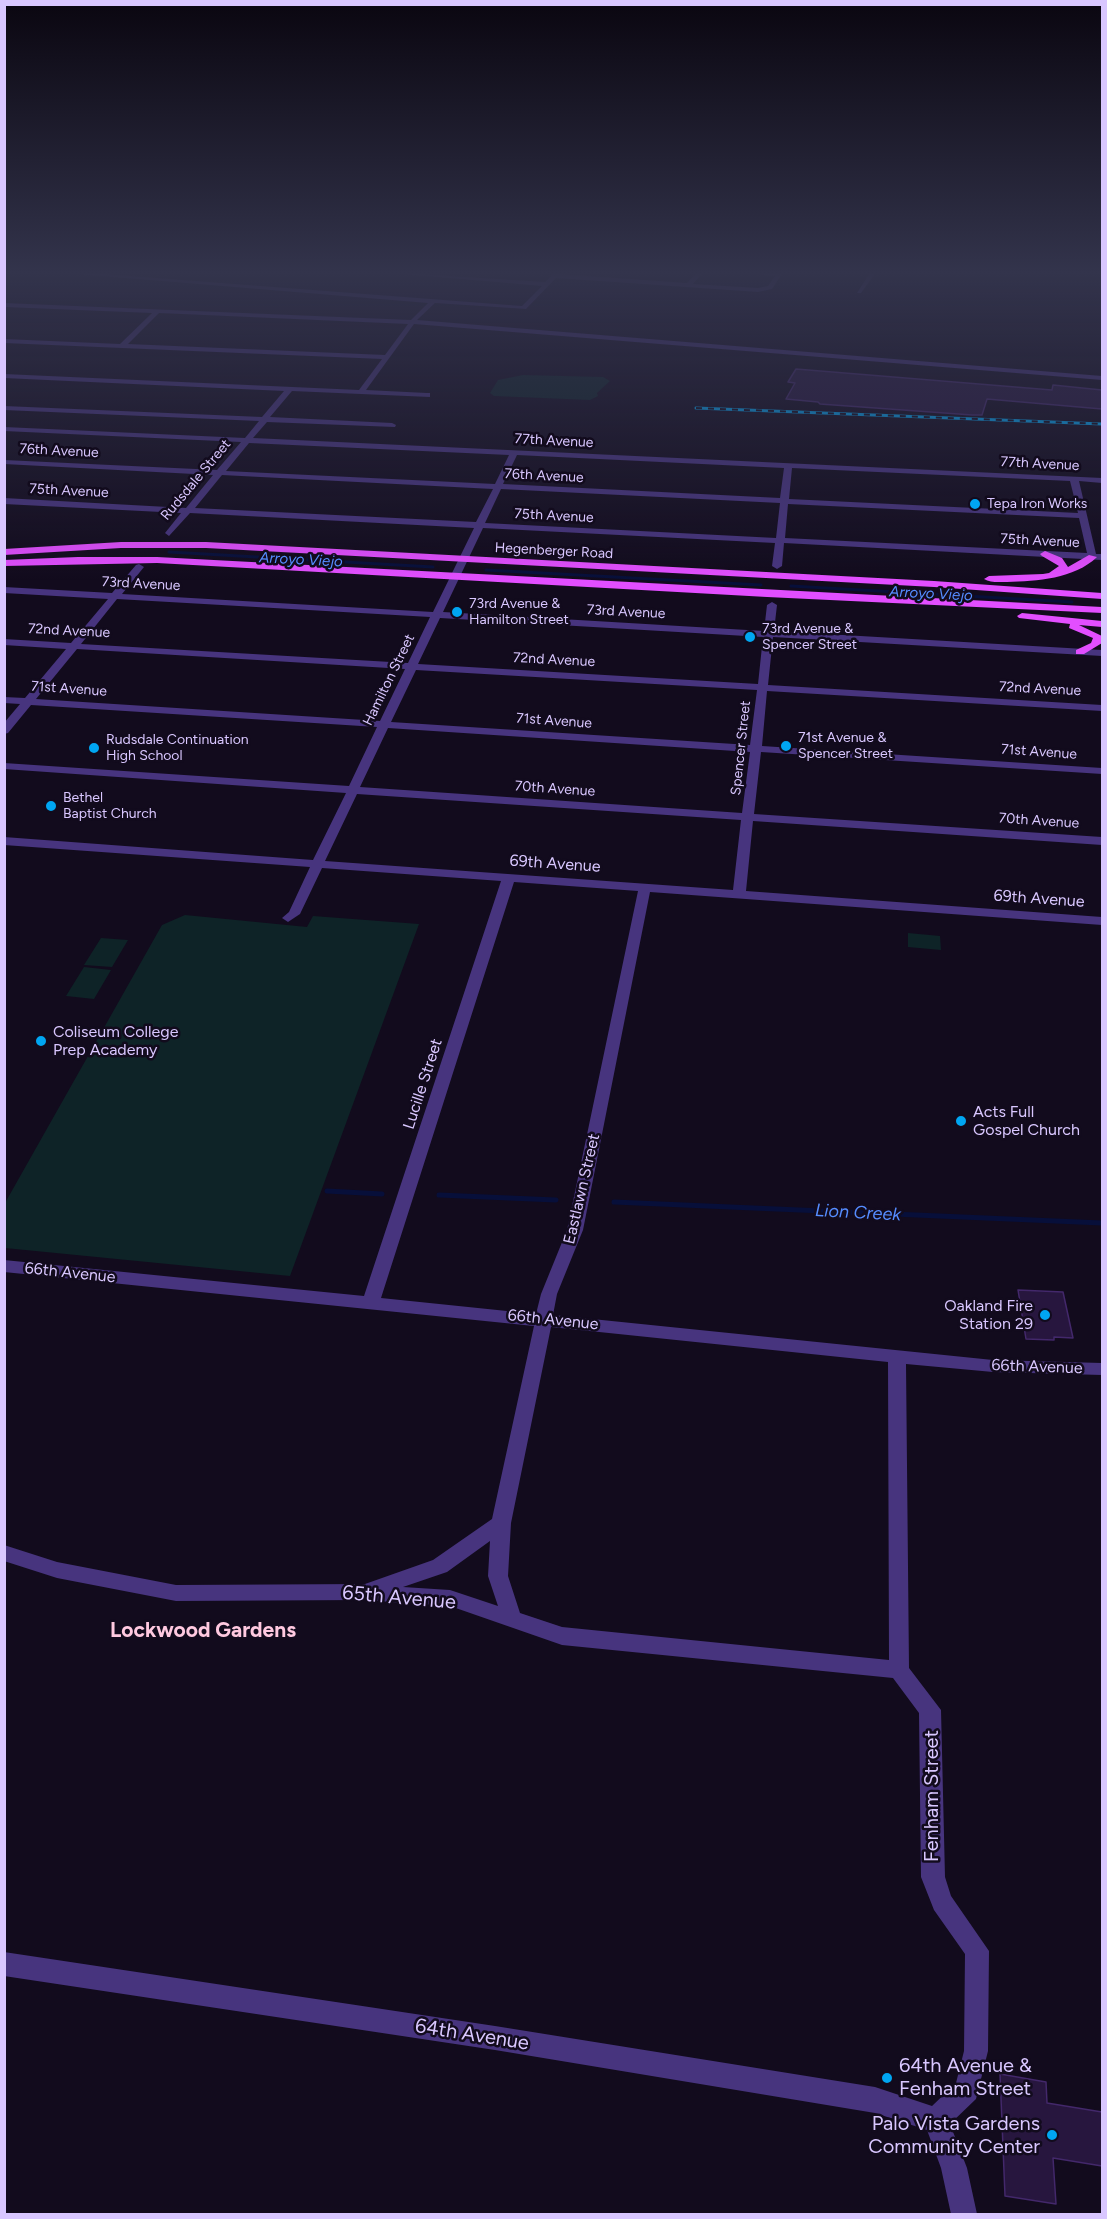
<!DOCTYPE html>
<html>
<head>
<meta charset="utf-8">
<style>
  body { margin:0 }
  #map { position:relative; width:1107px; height:2219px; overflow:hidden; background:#120b1d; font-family:Figtree,sans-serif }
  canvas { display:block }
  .frame { position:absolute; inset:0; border:6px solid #d9c7ff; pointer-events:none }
</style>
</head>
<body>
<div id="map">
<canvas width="1107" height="2219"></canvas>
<div class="frame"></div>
</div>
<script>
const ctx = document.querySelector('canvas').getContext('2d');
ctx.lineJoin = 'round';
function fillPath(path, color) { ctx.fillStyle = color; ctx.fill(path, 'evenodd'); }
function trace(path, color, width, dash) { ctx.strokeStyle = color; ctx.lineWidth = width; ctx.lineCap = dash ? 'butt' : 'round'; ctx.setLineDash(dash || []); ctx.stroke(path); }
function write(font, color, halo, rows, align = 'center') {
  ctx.font = font + ' Figtree,sans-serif'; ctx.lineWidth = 5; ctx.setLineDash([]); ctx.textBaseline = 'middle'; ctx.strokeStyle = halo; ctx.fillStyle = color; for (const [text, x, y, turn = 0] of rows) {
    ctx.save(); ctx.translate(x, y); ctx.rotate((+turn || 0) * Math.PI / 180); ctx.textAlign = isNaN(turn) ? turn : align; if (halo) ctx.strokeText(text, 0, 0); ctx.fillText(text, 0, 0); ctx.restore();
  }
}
fillPath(new Path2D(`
  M523,375L603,377L610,381L597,393L598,396L590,400L494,396L490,393L498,380Z
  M185,915L307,927L313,916L419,924L290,1276L5,1248V1203L162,925Z
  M908,933L940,936L941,950L908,947Z
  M101,938L128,940L112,967L84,965Z
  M84,967L111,970L94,999L66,996Z`), '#0e2327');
trace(new Path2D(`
  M169,552L433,567
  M486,570L761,585
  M791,586L1072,602`), '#070f3a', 3);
trace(new Path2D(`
  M327,1191L382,1194
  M439,1195L556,1200
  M614,1202L1102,1223`), '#070f3a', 5);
const building = new Path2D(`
  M796,369L1052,390L1053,385L1102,390V409L987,399L982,415H972L820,404L818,402L786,399L795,383L788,382Z
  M1018,1290L1063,1292L1073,1338L1054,1337V1340L1026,1339Z
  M1000,2074L1046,2082L1047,2103L1102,2112V2166L1053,2158L1056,2204L1005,2196Z`);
fillPath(building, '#27163e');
trace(building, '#43286b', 1.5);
fillPath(new Path2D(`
  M41,271H65L522,306L542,286L369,271L545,282L556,271H562L559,274L687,283L698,271H704L693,284L758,288L768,286L775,276L731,271H784L772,289L758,292L556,278L526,309L435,303L417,320L1102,376V380L414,324L366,390L427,393H430V397L292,391L270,417L392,423L396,425L395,427L267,422L253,438L1102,478V483L1079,481L1096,554H1102V560L784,543L782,566L777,569L772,566L775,543L483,528L443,612L764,631L767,605L772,602L777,605L774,631L1102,650V656L773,637L768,685L1102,705V711L767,691L762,746L1102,768V774L761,752L754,814L1102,837V845L753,821L746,891L1102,917V925L650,892L583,1230L557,1294L553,1315L993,1360L1102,1363V1375L993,1372L906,1364L909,1668L941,1710L945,1877L951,1896L989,1951L988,2051L976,2099L950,2124L967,2168L977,2214H951L941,2168L927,2130L875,2113L495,2050L4,1976V1952L495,2026L875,2087L932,2106L956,2083L964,2051L965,1954L934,1910L921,1877L919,1713L893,1678L562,1645L450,1606L363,1600L176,1601L57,1578L4,1561V1545L57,1562L176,1585L365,1584L433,1560L492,1519L534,1326L4,1272V1260L364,1296L501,881L322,868L300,914L288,922L282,918L289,912L310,867L4,845V837L313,860L346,793L4,769V763L349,786L377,727L31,705L8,733L4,734V723L20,704L4,703V697L25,698L66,649L4,645V639L71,643L108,599L4,593V587L112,593L136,565L139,564L144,567L122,594L433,612L474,528L190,513L169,536L165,533L181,513L4,504V498L186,508L213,475L4,464V460L217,470L241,442L4,431V427L245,438L259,421L4,410V406L262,417L284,391L4,378V374L359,390L382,359L4,343V339L120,344L152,313L4,307V303L411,320L428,303ZM159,313L408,324L385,355L128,344ZM249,443L509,455L495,484L226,471ZM517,455L784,468L780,498L503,484ZM792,468L1070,481L1078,513L789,499ZM222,475L493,489L476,522L195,508ZM501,489L780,503L776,538L485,523ZM788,504L1079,518L1087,553L785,538ZM117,599L430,617L408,663L81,644ZM440,618L763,637L758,684L418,664ZM77,649L405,669L380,721L36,699ZM416,670L757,690L750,745L391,722ZM388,728L750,752L742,813L360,787ZM357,794L741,820L733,890L325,861ZM514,882L638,891L567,1230L541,1294L536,1314L381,1298ZM551,1327L888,1362L889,1660L562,1627L520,1613L508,1576L511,1523ZM490,1541L488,1576L498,1606L450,1590L403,1587L447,1572Z
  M871,271H877L861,293H857Z`), '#47347e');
fillPath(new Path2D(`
  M121,542H206L934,581L1102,593V599L934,587L206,548H121L4,555V549Z
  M1045,551L1062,558L1068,567L1089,555L1097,557C1074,579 1037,581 1007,582C999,582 990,583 984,579L989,576L1043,574L1049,573L1059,566L1042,556L1040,554Z
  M78,557H157L1102,607V613L767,597L157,563L4,566V560Z
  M1022,613L1102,621V627L1079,625L1102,636V643L1084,654H1076V650L1091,643L1093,638L1069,628L1070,624L1019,618L1017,616Z`), '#e24eff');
const rail = new Path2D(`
  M696,408L1102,424`);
trace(rail, '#00a6f2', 3);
trace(rail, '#120b1d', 2, [6]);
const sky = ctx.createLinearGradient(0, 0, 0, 581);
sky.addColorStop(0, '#0a0610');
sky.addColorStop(0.47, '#33344c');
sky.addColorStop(1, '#33344c00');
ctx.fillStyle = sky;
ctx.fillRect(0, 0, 1107, 581);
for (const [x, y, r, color] of [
  [975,504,6,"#00a6f2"],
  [457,612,6,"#00a6f2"],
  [750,637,6,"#00a6f2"],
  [786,746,6,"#00a6f2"],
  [94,748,6,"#00a6f2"],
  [51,806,6,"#00a6f2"],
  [41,1041,6,"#00a6f2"],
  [961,1121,6,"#00a6f2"],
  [1045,1315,6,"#00a6f2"],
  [887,2078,6,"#00a6f2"],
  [1052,2135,6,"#00a6f2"]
]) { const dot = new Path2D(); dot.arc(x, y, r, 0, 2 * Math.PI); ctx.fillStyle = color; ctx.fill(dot); trace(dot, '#120b1d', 2); }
write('14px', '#d9c7ff', '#120b1d', [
  ["77th Avenue",554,441,3],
  ["76th Avenue",59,451,3],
  ["77th Avenue",1040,464,3],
  ["76th Avenue",544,476,3],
  ["Rudsdale Street",196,480,-50],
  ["75th Avenue",69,491,3],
  ["75th Avenue",554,516,3],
  ["75th Avenue",1040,541,3],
  ["Hegenberger Road",554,551,3],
  ["73rd Avenue",141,584,3],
  ["73rd Avenue",626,612,3],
  ["72nd Avenue",69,631,3],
  ["72nd Avenue",554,660,3],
  ["Hamilton Street",389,680,-64],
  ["71st Avenue",69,689,4],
  ["72nd Avenue",1040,689,3],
  ["71st Avenue",554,721,4],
  ["Spencer Street",741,748,-84],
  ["71st Avenue",1039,752,4],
  ["70th Avenue",555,789,4],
  ["70th Avenue",1039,821,4]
]);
write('14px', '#d9c7ff', '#120b1d', [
  ["Tepa Iron Works",987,504],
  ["73rd Avenue &",469,604],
  ["Hamilton Street",469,620],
  ["73rd Avenue &",762,629],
  ["Spencer Street",762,645],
  ["71st Avenue &",798,738],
  ["Spencer Street",798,754],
  ["Rudsdale Continuation",106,740],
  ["High School",106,756],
  ["Bethel",63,798],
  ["Baptist Church",63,814]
], 'left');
write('italic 15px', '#558cff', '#120b1d', [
  ["Arroyo Viejo",301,560,3],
  ["Arroyo Viejo",931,594,3]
]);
write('16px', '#d9c7ff', '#120b1d', [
  ["69th Avenue",555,864,4],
  ["69th Avenue",1039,899,4],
  ["Lucille Street",423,1084,-72],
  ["Eastlawn Street",582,1189,-77],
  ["66th Avenue",70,1273,6],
  ["66th Avenue",553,1320,6],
  ["66th Avenue",1037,1367,2]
]);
write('16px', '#d9c7ff', '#120b1d', [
  ["Coliseum College",53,1032],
  ["Prep Academy",53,1050],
  ["Acts Full",973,1112],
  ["Gospel Church",973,1130],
  ["Oakland Fire",1033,1306,"right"],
  ["Station 29",1033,1324,"right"]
], 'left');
write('italic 18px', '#558cff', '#120b1d', [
  ["Lion Creek",858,1213,3]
]);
write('20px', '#d9c7ff', '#120b1d', [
  ["65th Avenue",399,1598,5],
  ["Fenham Street",932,1796,-90],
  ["64th Avenue",472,2035,9]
]);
write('20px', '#d9c7ff', '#120b1d', [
  ["64th Avenue &",899,2066],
  ["Fenham Street",899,2089],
  ["Palo Vista Gardens",1040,2124,"right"],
  ["Community Center",1040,2147,"right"]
], 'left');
write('bold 21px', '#ffc9e0', '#120b1d', [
  ["Lockwood Gardens",203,1631]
]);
</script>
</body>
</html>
